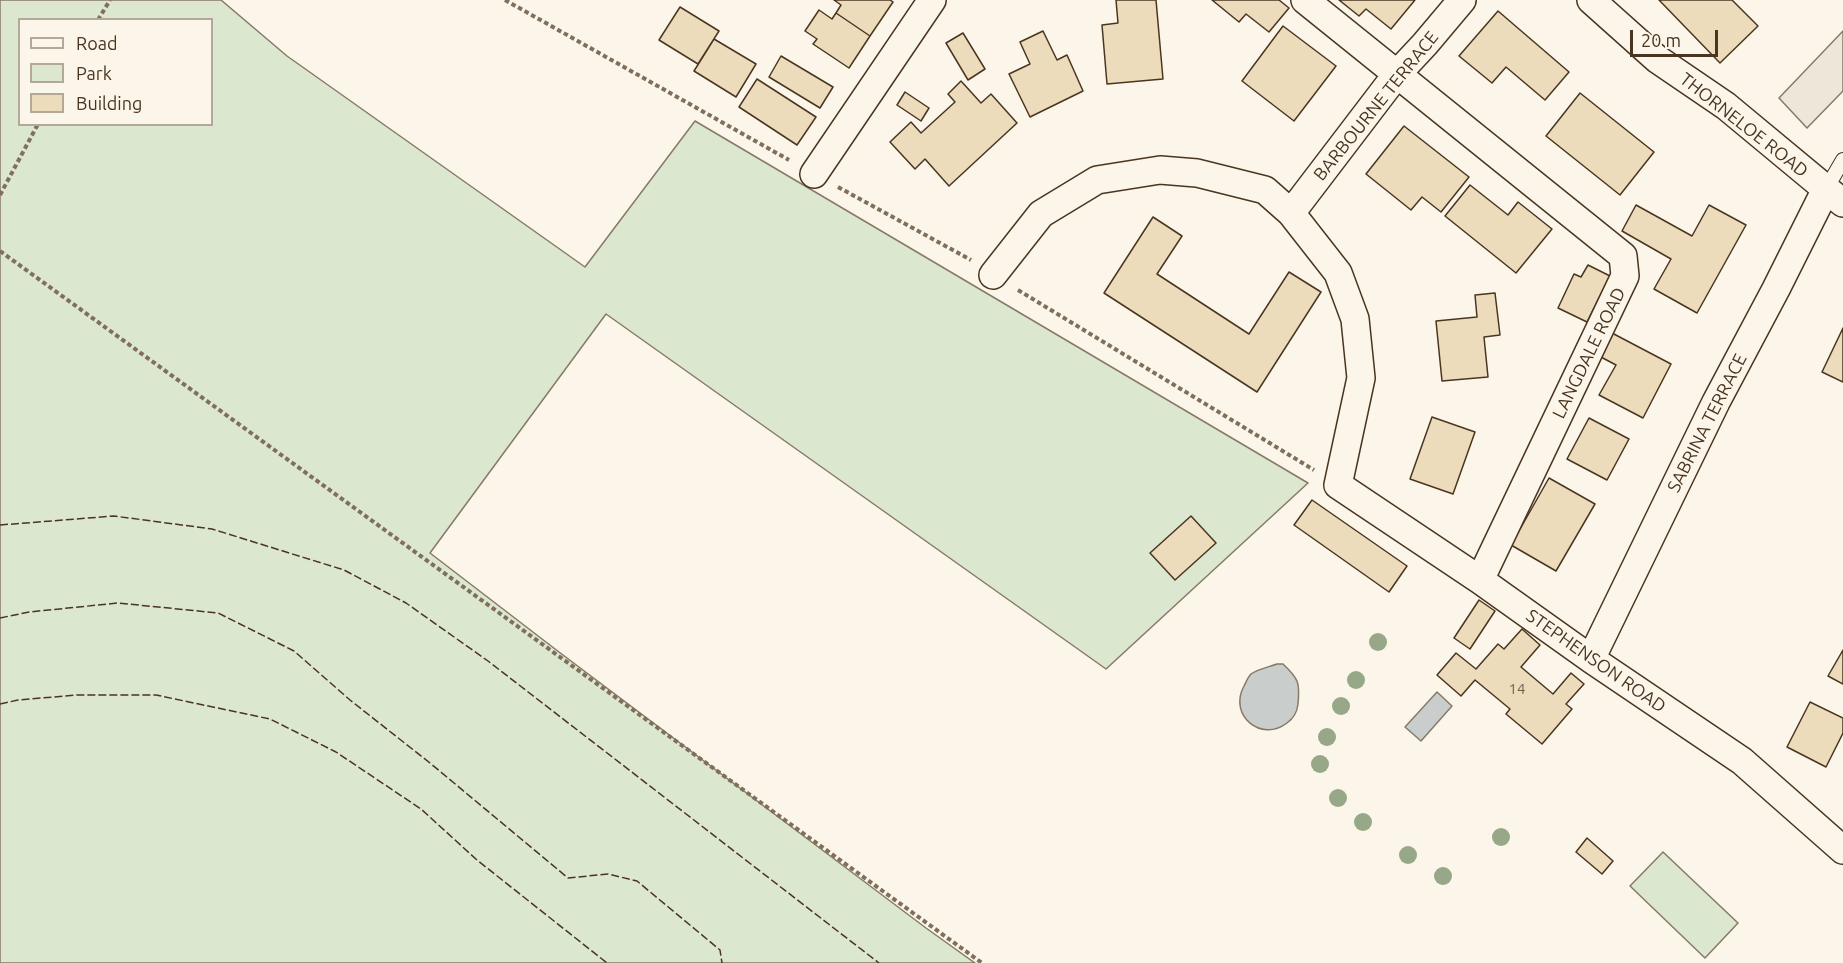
<!DOCTYPE html>
<html>
<head>
<meta charset="utf-8">
<style>
  body { margin:0 }
  #map { position:relative; width:1843px; height:963px; overflow:hidden; background:#fbf6e9; font-family:Ubuntu,sans-serif }
  canvas { display:block }
  .legend { position:absolute; left:18px; top:18px; width:195px; height:108px; box-sizing:border-box; background:#fbf6e9; border:2px solid #b4a999; margin:0; padding:8px 10px; list-style:none; font-size:18px; color:#4a3520 }
  .legend li { display:flex; align-items:center; gap:12px; height:30px }
  .legend b { width:30px; border:2px solid #b4a999 }
  .scale { position:absolute; left:1630px; top:30px; width:88px; height:27px; box-sizing:border-box; border:3px solid #4a3520; border-top:0; padding-left:8px; font-size:18px; line-height:21px; white-space:nowrap; color:#4a3520; -webkit-text-stroke:4px #fbf6e9; paint-order:stroke }
</style>
</head>
<body>
<div id="map">
<canvas width="1843" height="963"></canvas>
<ul class="legend">
<li><b style="height:8px;background:#fbf6e9"></b>Road</li>
<li><b style="height:16px;background:#dce7d0"></b>Park</li>
<li><b style="height:16px;background:#ecdcbc"></b>Building</li>
</ul>
<div class="scale">20 m</div>
</div>
<script>
const ctx = document.querySelector('canvas').getContext('2d');
ctx.lineJoin = 'round';
function fillPath(path, color) { ctx.fillStyle = color; ctx.fill(path, 'evenodd'); }
function trace(path, color, width, dash) { ctx.strokeStyle = color; ctx.lineWidth = width; ctx.lineCap = dash ? 'butt' : 'round'; ctx.setLineDash(dash || []); ctx.stroke(path); }
function write(font, color, halo, rows, align = 'center') {
  ctx.font = font + ' Ubuntu,sans-serif'; ctx.lineWidth = 4.5; ctx.setLineDash([]); ctx.textBaseline = 'middle'; ctx.strokeStyle = halo; ctx.fillStyle = color; for (const [text, x, y, turn = 0] of rows) {
    ctx.save(); ctx.translate(x, y); ctx.rotate((+turn || 0) * Math.PI / 180); ctx.textAlign = isNaN(turn) ? turn : align; if (halo) ctx.strokeText(text, 0, 0); ctx.fillText(text, 0, 0); ctx.restore();
  }
}
const green = new Path2D(`
  M0,0H221L287,56L585,267L695,121L1308,483L1106,669L606,314L430,553L559,652L926,928L975,963H0ZM20,20H212V124H20Z
  M1663,852L1738,923L1705,958L1630,886Z`);
fillPath(green, '#dce7d0');
trace(green, '#887966', 1.5);
const parking = new Path2D(`
  M1843,31V91L1807,128L1779,98Z`);
fillPath(parking, '#ede7d9');
trace(parking, '#887966', 1.5);
const water = new Path2D(`
  M1277,664H1283C1299,679 1300,683 1298,704C1297,713 1294,718 1287,723C1261,743 1228,715 1244,686C1246,682 1248,677 1251,674C1258,669 1269,667 1277,664Z
  M1437,692L1452,706L1421,741L1405,727Z`);
fillPath(water, '#c9cecd');
trace(water, '#887966', 1.5);
const building = new Path2D(`
  M834,0H890L893,2L870,36L836,13L841,5Z
  M1116,0H1156L1163,79L1107,84L1102,25L1118,23Z
  M1212,0H1279L1289,8L1269,32L1246,14L1239,22Z
  M1339,0H1415L1391,29L1366,9L1359,16Z
  M1659,0H1732L1758,26L1720,63Z
  M680,7L719,31L698,64L659,40Z
  M819,10L832,19L836,13L870,36L849,68L813,44L817,39L805,31Z
  M1498,11L1569,72L1545,100L1506,67L1492,83L1459,56Z
  M1283,26L1336,66L1294,121L1242,81Z
  M1043,31L1057,60L1067,55L1083,91L1030,117L1009,74L1030,64L1020,42Z
  M963,33L985,69L968,80L946,43Z
  M714,39L756,64L736,97L694,71Z
  M781,56L833,87L820,108L769,77Z
  M757,79L816,117L797,145L739,107Z
  M961,81L981,103L991,94L1017,123L949,186L925,159L915,169L890,142L911,122L921,133L955,102L948,94Z
  M905,92L929,108L921,121L897,105Z
  M1580,93L1654,152L1620,195L1546,136Z
  M1404,126L1469,177L1441,212L1422,197L1411,210L1366,174Z
  M1470,185L1508,215L1518,202L1552,229L1516,273L1445,216Z
  M1636,205L1692,236L1709,205L1746,225L1697,313L1654,289L1671,259L1622,231Z
  M1153,217L1182,236L1157,274L1249,334L1289,272L1321,292L1257,392L1104,293Z
  M1588,265L1610,276L1587,322L1558,308L1574,274L1581,277Z
  M1495,293L1500,335L1484,337L1488,377L1442,381L1436,321L1477,317L1475,295Z
  M1843,328V382L1822,372Z
  M1612,333L1671,364L1643,418L1599,395L1616,365L1599,356Z
  M1432,417L1475,432L1453,494L1410,479Z
  M1589,418L1629,439L1607,480L1567,459Z
  M1549,478L1595,504L1556,571L1511,545Z
  M1312,500L1407,566L1389,592L1294,525Z
  M1191,516L1216,543L1175,580L1150,553Z
  M1479,600L1495,611L1470,649L1454,638Z
  M1522,629L1540,645L1521,667L1553,694L1571,673L1584,684L1566,704L1572,709L1542,744L1506,714L1510,709L1475,680L1461,696L1437,675L1456,653L1476,669L1498,644L1504,649Z
  M1843,650V684L1828,676Z
  M1810,702L1843,718V733L1826,767L1787,747Z
  M1587,838L1613,861L1602,874L1576,852Z`);
fillPath(building, '#ecdcbc');
trace(building, '#4a3520', 1.5);
const service = new Path2D(`
  M1826,189L1843,160`);
const minor = new Path2D(`
  M1305,0L1623,256L1625,276L1480,580
  M1591,0L1657,59L1726,106L1843,203
  M814,174L932,0
  M1291,213L1397,74L1425,44L1462,0
  M993,275L1041,214L1097,180L1160,170L1197,173L1265,190L1291,213L1338,273L1355,319L1361,378L1338,485L1480,580L1591,659L1742,761L1843,850
  M1591,659L1716,402L1776,289L1826,189`);
trace(service, '#4a3520', 16);
trace(minor, '#4a3520', 30);
trace(new Path2D(`
  M505,0L789,160
  M98,20L110,0
  M838,187L971,260
  M0,195L38,124
  M0,251L982,963
  M1018,290L1314,470`), '#7f6f5c', 4, [4.5, 3]);
trace(service, '#fbf6e9', 14);
trace(minor, '#fbf6e9', 27);
trace(new Path2D(`
  M0,525L114,516L212,529L344,570L406,603L488,661L879,963
  M0,618L29,612L118,603L218,613L294,651L350,700L430,763L568,878L608,874L637,881L720,950L722,963
  M0,704L18,700L77,695H156L270,719L336,752L421,809L477,860L607,963`), '#4a3520', 1.5, [8, 3]);
ctx.fillStyle = '#96a887';
for (const [x, y] of [
  [1378,642],
  [1356,680],
  [1341,706],
  [1327,737],
  [1320,764],
  [1338,798],
  [1363,822],
  [1501,837],
  [1408,855],
  [1443,876]
]) { ctx.beginPath(); ctx.arc(x, y, 9, 0, 2 * Math.PI); ctx.fill(); }
write('15px', '#725f47', null, [
  ["14",1517,689]
]);
write('18px', '#4a3520', '#fbf6e9', [
  ["BARBOURNE TERRACE",1376,106,-51],
  ["THORNELOE ROAD",1744,125,38],
  ["LANGDALE ROAD",1589,353,-64],
  ["SABRINA TERRACE",1707,423,-63],
  ["STEPHENSON ROAD",1596,661,35]
]);
</script>
</body>
</html>
